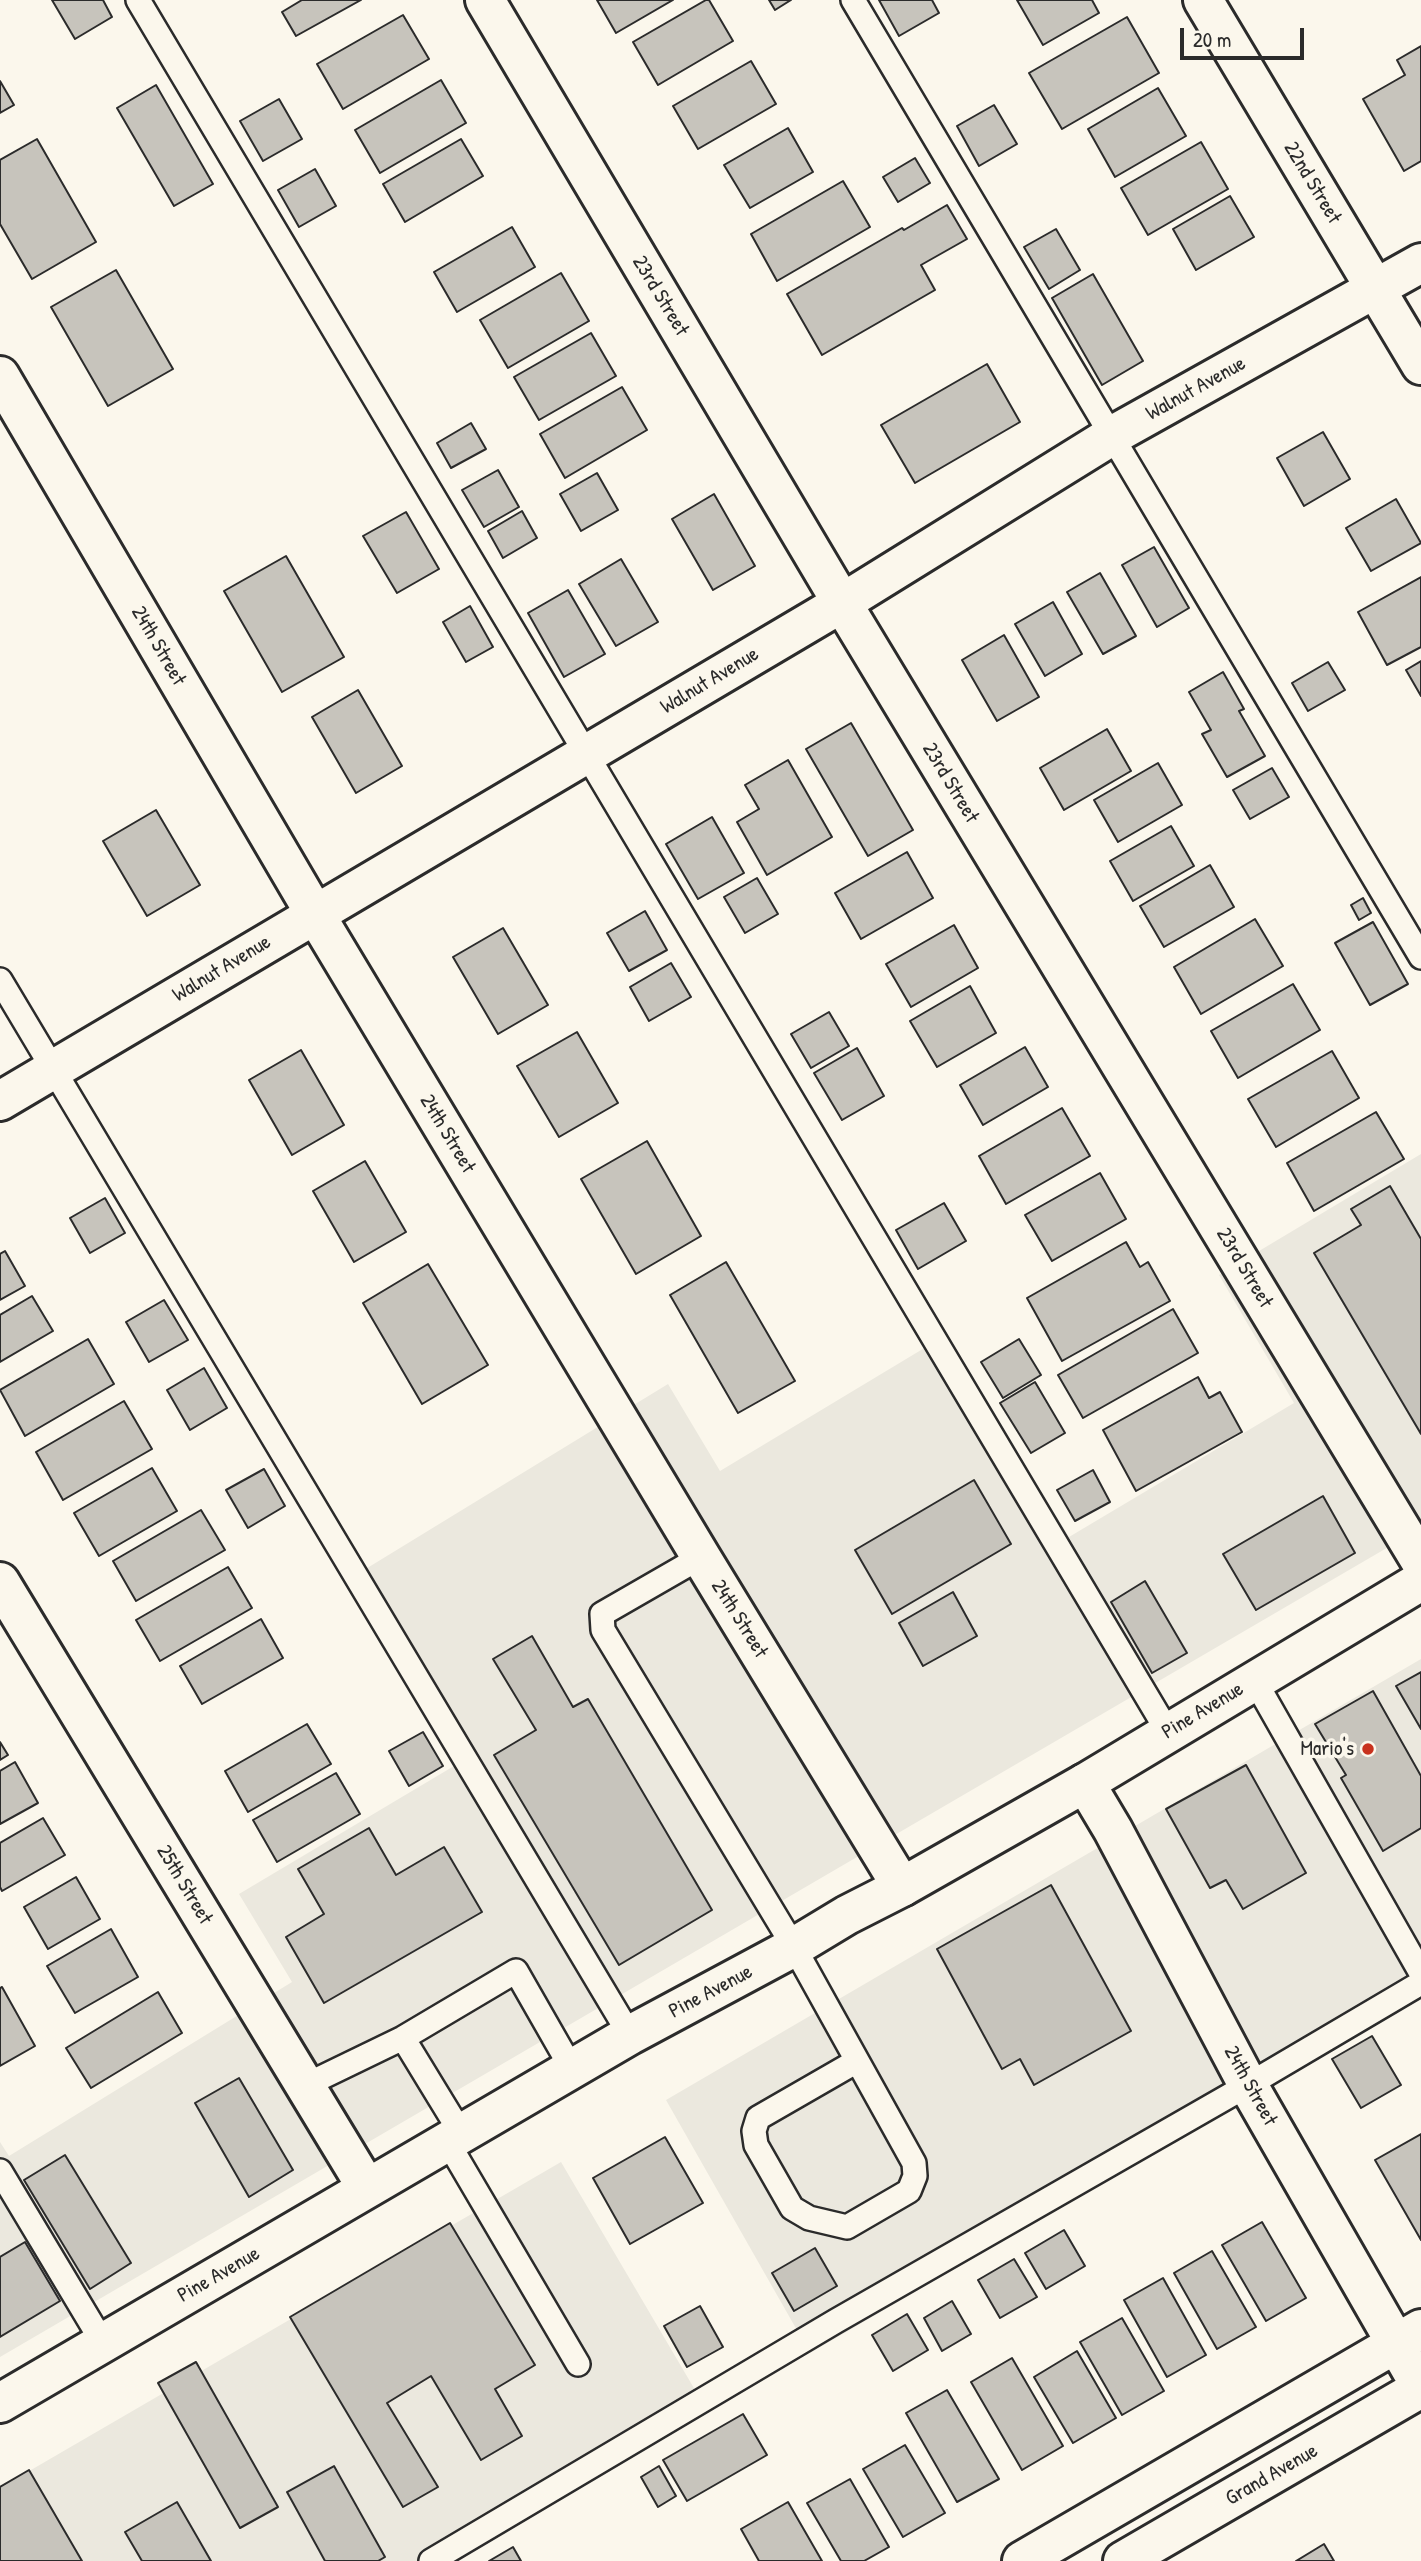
<!DOCTYPE html>
<html>
<head>
<meta charset="utf-8">
<style>
  body { margin:0 }
  #map { position:relative; width:1421px; height:2561px; overflow:hidden; background:#fbf7ec; font-family:"Patrick Hand",sans-serif }
  canvas { display:block }
  .scale { position:absolute; left:1180px; top:28px; width:124px; height:32px; box-sizing:border-box; border:4px solid #2b2b2b; border-top:0; padding-left:9px; font-size:21px; line-height:24px; white-space:nowrap; color:#2b2b2b; -webkit-text-stroke:5px #fbf7ec; paint-order:stroke }
</style>
</head>
<body>
<div id="map">
<canvas width="1421" height="2561"></canvas>
<div class="scale">20 m</div>
</div>
<script>
const ctx = document.querySelector('canvas').getContext('2d');
ctx.lineJoin = 'round';
function fillPath(path, color) { ctx.fillStyle = color; ctx.fill(path, 'evenodd'); }
function trace(path, color, width, dash) { ctx.strokeStyle = color; ctx.lineWidth = width; ctx.lineCap = dash ? 'butt' : 'round'; ctx.setLineDash(dash || []); ctx.stroke(path); }
function write(font, color, halo, rows, align = 'center') {
  ctx.font = font + ' "Patrick Hand",sans-serif'; ctx.lineWidth = 7; ctx.setLineDash([]); ctx.textBaseline = 'middle'; ctx.strokeStyle = halo; ctx.fillStyle = color; for (const [text, x, y, turn = 0] of rows) {
    ctx.save(); ctx.translate(x, y); ctx.rotate((+turn || 0) * Math.PI / 180); ctx.textAlign = isNaN(turn) ? turn : align; if (halo) ctx.strokeText(text, 0, 0); ctx.fillText(text, 0, 0); ctx.restore();
  }
}
fillPath(new Path2D(`
  M1421,1154V1528L0,2357V2142L9,2156L292,1982L239,1894L454,1766L346,1581L668,1384L720,1471L946,1335L1069,1537L1294,1403L1219,1275Z
  M1421,1659V1998L810,2353L666,2100Z
  M561,2162L708,2412L453,2561H0V2488Z`), '#ebe8de');
const building = new Path2D(`
  M52,0H103L112,17L75,39Z
  M302,0H361L296,36L282,12Z
  M597,0H673L616,33Z
  M706,0H709L733,41L658,85L633,42Z
  M769,0H791L775,10Z
  M879,0H932L939,13L899,36Z
  M1017,0H1092L1099,13L1043,45Z
  M403,15L429,59L343,109L317,64Z
  M1127,17L1159,73L1062,129L1029,73Z
  M1421,46V161L1404,171L1363,99L1405,75L1397,60Z
  M751,61L776,104L698,149L673,106Z
  M441,80L466,123L380,173L355,130Z
  M0,81L14,105L0,113Z
  M156,85L213,184L174,206L117,108Z
  M1158,88L1186,136L1115,177L1088,129Z
  M279,99L302,139L263,161L240,121Z
  M994,105L1017,144L979,166L957,126Z
  M788,128L813,172L750,208L724,165Z
  M37,139L96,242L32,279L0,224V160Z
  M461,139L483,176L405,222L383,184Z
  M1201,142L1228,189L1148,235L1121,188Z
  M915,158L930,183L898,202L883,177Z
  M315,169L336,206L299,227L278,190Z
  M843,181L870,227L777,281L751,234Z
  M1230,196L1254,237L1196,270L1173,229Z
  M947,205L967,239L921,265L935,290L822,355L787,294L902,228L904,230Z
  M512,227L535,267L457,312L434,272Z
  M1056,229L1080,270L1049,289L1024,247Z
  M116,270L173,369L108,406L51,307Z
  M561,273L589,321L508,368L480,320Z
  M1093,274L1143,361L1102,385L1052,298Z
  M591,333L616,376L539,420L514,377Z
  M987,364L1020,422L915,483L881,425Z
  M622,387L647,430L565,478L540,434Z
  M471,423L486,449L451,468L437,443Z
  M1323,432L1350,479L1304,506L1277,458Z
  M498,470L519,507L484,527L462,490Z
  M597,473L618,510L581,531L560,494Z
  M714,494L755,566L713,590L672,519Z
  M1396,499L1421,543L1371,571L1346,528Z
  M522,511L537,538L503,558L488,531Z
  M406,512L439,569L397,593L363,536Z
  M1154,547L1189,608L1157,627L1122,565Z
  M286,556L344,657L282,692L224,591Z
  M621,559L658,622L616,646L579,584Z
  M1100,573L1136,636L1103,654L1067,592Z
  M1421,577V647L1387,665L1358,612Z
  M568,590L605,654L564,677L528,613Z
  M1053,602L1082,654L1045,676L1015,624Z
  M470,606L493,647L466,662L443,622Z
  M1004,635L1039,697L997,721L962,660Z
  M1421,661V696L1406,670Z
  M1328,662L1345,690L1308,711L1292,683Z
  M1223,672L1244,709L1239,711L1265,756L1227,777L1202,734L1211,730L1189,692Z
  M358,690L402,766L356,793L312,717Z
  M851,723L913,830L868,856L806,749Z
  M1107,729L1131,771L1064,810L1040,768Z
  M788,760L832,837L767,875L737,822L759,809L745,785Z
  M1158,763L1182,805L1118,842L1094,800Z
  M1272,768L1289,797L1250,819L1233,790Z
  M156,810L200,885L147,916L103,841Z
  M712,817L744,873L698,899L666,844Z
  M1171,826L1194,866L1133,901L1110,861Z
  M907,852L933,898L861,939L835,893Z
  M1210,865L1234,907L1164,947L1140,906Z
  M757,878L778,914L745,933L724,897Z
  M1363,898L1371,913L1359,920L1351,905Z
  M645,911L667,950L629,971L607,933Z
  M1255,919L1283,966L1201,1014L1174,967Z
  M1373,922L1408,984L1370,1005L1335,943Z
  M954,925L978,968L911,1007L886,964Z
  M503,928L548,1005L498,1034L453,957Z
  M671,963L691,997L649,1021L630,987Z
  M1293,984L1320,1030L1238,1078L1211,1031Z
  M970,986L996,1033L937,1067L910,1021Z
  M829,1012L849,1046L811,1068L791,1034Z
  M577,1032L618,1103L559,1137L517,1066Z
  M1025,1047L1048,1087L983,1125L960,1085Z
  M857,1048L884,1096L842,1120L814,1073Z
  M301,1050L344,1125L292,1155L249,1080Z
  M1332,1051L1359,1098L1276,1147L1248,1099Z
  M1062,1108L1090,1156L1006,1204L979,1156Z
  M1376,1112L1404,1159L1314,1211L1287,1163Z
  M647,1141L701,1236L636,1274L581,1179Z
  M365,1161L406,1232L354,1262L313,1191Z
  M1100,1173L1126,1219L1052,1261L1025,1215Z
  M1390,1186L1421,1239V1434L1314,1253L1361,1225L1351,1209Z
  M105,1198L125,1233L90,1253L70,1218Z
  M944,1203L966,1241L918,1269L896,1230Z
  M1126,1242L1140,1267L1148,1262L1170,1301L1062,1361L1027,1298Z
  M5,1251L25,1286L0,1300V1254Z
  M726,1262L795,1381L738,1413L670,1295Z
  M428,1264L488,1365L422,1404L363,1303Z
  M32,1296L53,1331L0,1362V1315Z
  M164,1300L188,1340L149,1362L126,1322Z
  M1173,1309L1198,1353L1083,1418L1058,1375Z
  M88,1339L114,1384L25,1436L0,1390Z
  M1019,1339L1041,1375L1003,1398L981,1362Z
  M204,1368L227,1408L190,1430L167,1390Z
  M1198,1377L1209,1398L1220,1392L1242,1432L1136,1491L1103,1430Z
  M1035,1382L1065,1433L1031,1453L1000,1403Z
  M124,1401L152,1449L63,1500L36,1452Z
  M152,1468L177,1511L99,1556L74,1513Z
  M264,1469L285,1506L248,1528L226,1490Z
  M1093,1470L1110,1502L1075,1521L1057,1490Z
  M974,1480L1011,1544L892,1614L855,1550Z
  M1323,1496L1355,1553L1256,1610L1223,1554Z
  M201,1510L225,1550L136,1601L113,1561Z
  M228,1567L252,1608L160,1661L136,1620Z
  M1145,1581L1187,1653L1152,1673L1111,1602Z
  M953,1592L977,1636L923,1666L899,1623Z
  M261,1619L283,1658L202,1704L180,1666Z
  M532,1636L573,1707L588,1699L712,1910L619,1965L494,1755L536,1730L493,1659Z
  M1421,1672V1729L1396,1686Z
  M1373,1691L1421,1776V1828L1383,1851L1341,1778L1346,1775L1315,1724Z
  M307,1724L331,1764L248,1812L225,1771Z
  M423,1732L443,1766L409,1786L389,1751Z
  M0,1742L8,1755L0,1760Z
  M15,1762L38,1803L0,1824V1771Z
  M1246,1765L1306,1873L1243,1909L1226,1880L1210,1888L1166,1809Z
  M336,1773L360,1814L277,1862L253,1820Z
  M43,1818L65,1855L2,1891L0,1887V1843Z
  M369,1828L396,1875L444,1847L482,1912L324,2003L286,1937L324,1914L298,1869Z
  M76,1877L100,1919L48,1949L24,1907Z
  M1051,1885L1131,2031L1034,2085L1020,2059L1002,2069L937,1949Z
  M111,1929L138,1977L75,2013L47,1966Z
  M2,1987L35,2046L0,2066V1988Z
  M158,1992L182,2033L91,2088L66,2048Z
  M1372,2036L1401,2085L1361,2108L1332,2059Z
  M239,2078L293,2170L249,2197L195,2103Z
  M1421,2134V2240L1375,2160Z
  M665,2137L703,2203L630,2244L593,2178Z
  M65,2155L131,2263L90,2289L24,2180Z
  M1262,2222L1306,2298L1266,2321L1222,2245Z
  M450,2223L535,2365L495,2389L522,2436L481,2460L431,2376L387,2403L438,2487L403,2507L290,2317Z
  M1064,2230L1085,2266L1046,2289L1025,2253Z
  M25,2242L60,2301L0,2337V2257Z
  M815,2248L837,2286L794,2311L772,2273Z
  M1212,2251L1256,2327L1217,2349L1174,2273Z
  M1014,2259L1037,2297L1000,2318L978,2280Z
  M1163,2278L1206,2355L1167,2377L1124,2300Z
  M952,2301L971,2334L942,2351L924,2318Z
  M700,2306L723,2347L687,2367L664,2326Z
  M907,2314L928,2350L893,2371L872,2335Z
  M1122,2318L1164,2391L1122,2415L1080,2342Z
  M1077,2351L1116,2418L1073,2443L1034,2377Z
  M1012,2358L1063,2446L1022,2470L971,2382Z
  M196,2362L278,2507L240,2528L158,2383Z
  M947,2390L999,2479L957,2502L906,2413Z
  M743,2414L767,2455L687,2501L663,2460Z
  M905,2445L945,2513L903,2537L863,2469Z
  M334,2466L385,2557L378,2561H325L287,2492Z
  M659,2466L676,2496L658,2507L641,2477Z
  M29,2470L82,2561H0V2487Z
  M850,2479L889,2547L864,2561H841L807,2503Z
  M177,2502L211,2561H142L125,2532Z
  M788,2502L822,2561H759L741,2529Z
  M1324,2544L1334,2561H1296Z
  M513,2547L521,2561H489Z`);
fillPath(building, '#c7c4bc');
trace(building, '#2b2b2b', 2);
const service = new Path2D(`
  M138,0L1168,1732
  M853,0L1421,957
  M0,980L630,2035
  M701,1557L602,1614L603,1630L794,1947L914,2163L915,2176L909,2191L847,2227L809,2218L792,2208L756,2145L754,2131L758,2118L857,2061
  M1255,1681L1421,1973
  M403,2038L461,2133
  M306,2085L403,2038L516,1971L572,2069
  M447,2141L578,2364
  M0,2171L103,2343
  M431,2561L836,2321L1248,2085L1421,1983`);
const minor = new Path2D(`
  M485,0L842,603L1421,1562
  M1203,0L1421,365
  M0,376L315,914L701,1557L902,1887
  M0,1582L367,2188
  M1085,1783L1113,1830L1248,2085L1421,2387
  M1022,2561L1421,2329
  M1123,2561L1421,2388`);
const secondary = new Path2D(`
  M0,2403L630,2035L794,1947L847,1915L902,1887L1085,1783L1421,1581`);
const primary = new Path2D(`
  M0,1101L842,603L1113,435L1421,263`);
trace(service, '#2b2b2b', 28);
trace(minor, '#2b2b2b', 44);
trace(secondary, '#2b2b2b', 44);
trace(primary, '#2b2b2b', 44);
trace(service, '#fbf7ec', 23);
trace(minor, '#fbf7ec', 38);
trace(secondary, '#fbf7ec', 38);
trace(primary, '#fbf7ec', 38);
for (const [x, y, r, color] of [
  [1368,1749,7,"#c8321e"]
]) { const dot = new Path2D(); dot.arc(x, y, r, 0, 2 * Math.PI); ctx.fillStyle = color; ctx.fill(dot); trace(dot, '#fbf7ec', 2.5); }
write('21px', '#2b2b2b', '#fbf7ec', [
  ["22nd Street",1312,183,59],
  ["23rd Street",660,296,59],
  ["Walnut Avenue",1196,389,-29],
  ["24th Street",158,646,60],
  ["Walnut Avenue",710,681,-31],
  ["23rd Street",950,783,59],
  ["Walnut Avenue",222,969,-31],
  ["24th Street",447,1134,59],
  ["23rd Street",1244,1268,59],
  ["24th Street",739,1619,58],
  ["Pine Avenue",1203,1711,-31],
  ["25th Street",184,1885,59],
  ["Pine Avenue",711,1992,-28],
  ["24th Street",1250,2086,61],
  ["Pine Avenue",219,2275,-30],
  ["Grand Avenue",1272,2475,-30]
]);
write('21px', '#2b2b2b', '#fbf7ec', [
  ["Mario's",1354,1749]
], 'right');
</script>
</body>
</html>
